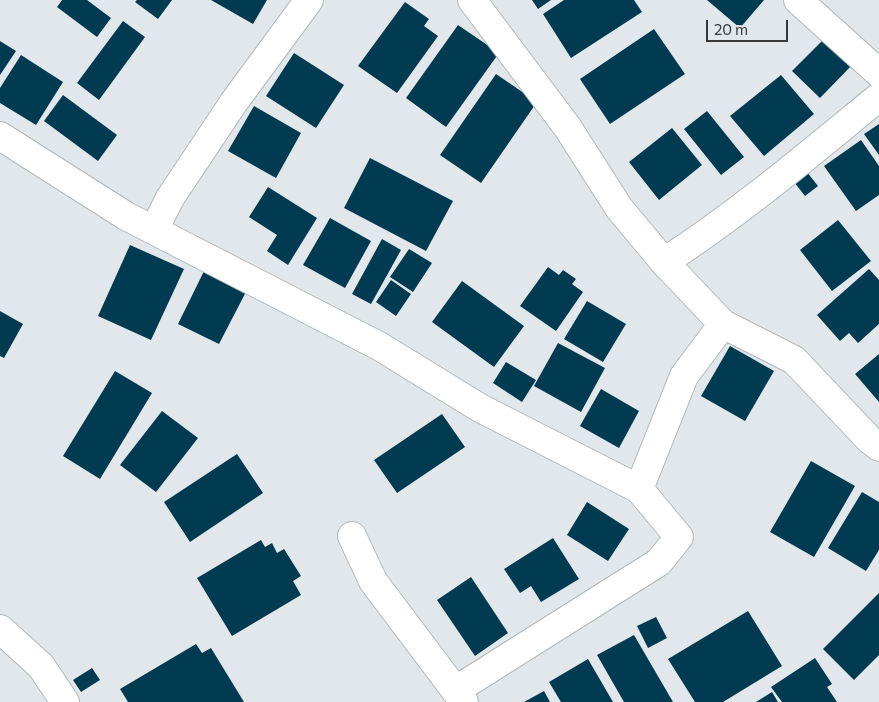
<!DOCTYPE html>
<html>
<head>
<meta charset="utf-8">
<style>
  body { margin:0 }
  #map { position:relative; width:879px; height:702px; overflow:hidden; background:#e1e7ea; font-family:Commissioner,sans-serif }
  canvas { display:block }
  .scale { position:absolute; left:706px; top:20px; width:82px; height:22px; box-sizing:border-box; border:2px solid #37393a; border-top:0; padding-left:6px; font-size:15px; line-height:18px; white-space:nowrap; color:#37393a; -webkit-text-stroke:4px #e1e7ea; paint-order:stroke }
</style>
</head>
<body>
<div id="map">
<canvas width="879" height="702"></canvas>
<div class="scale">20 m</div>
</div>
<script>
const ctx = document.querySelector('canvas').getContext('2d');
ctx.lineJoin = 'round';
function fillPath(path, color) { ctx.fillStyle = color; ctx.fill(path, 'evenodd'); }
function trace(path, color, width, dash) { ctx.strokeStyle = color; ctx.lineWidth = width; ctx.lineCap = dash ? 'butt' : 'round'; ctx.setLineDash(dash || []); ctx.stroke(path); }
fillPath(new Path2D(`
  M62,0H87L111,18L97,37L57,7Z
  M137,0H172L158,19L135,2Z
  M211,0H267L253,24Z
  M532,0H551L538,9Z
  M564,0H634L642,12L571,58L543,14Z
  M707,0H764L740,28Z
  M405,2L429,19L424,26L438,36L397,93L358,66Z
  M123,21L145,37L99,100L77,83Z
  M458,25L499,53L446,127L406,98Z
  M654,29L685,74L610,124L580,79Z
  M826,37L853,64L820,98L792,71Z
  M0,41L16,51L0,75Z
  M294,53L344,85L316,128L266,96Z
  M21,55L63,82L36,125L0,103V88Z
  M496,74L537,102L481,183L440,155Z
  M781,75L814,114L764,156L730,116Z
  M63,95L117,135L98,161L44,121Z
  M254,106L301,133L276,178L228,151Z
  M707,111L744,157L721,175L684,129Z
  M879,124V155L864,134Z
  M672,128L702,165L659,200L629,162Z
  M861,140L879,166V195L856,211L824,166Z
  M370,158L453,201L426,251L344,208Z
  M807,172L818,186L805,196L794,182Z
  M268,187L317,218L288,265L267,251L277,235L249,217Z
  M330,218L371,241L345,288L303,265Z
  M838,220L871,261L832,291L800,250Z
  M382,239L401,250L371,304L352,294Z
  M130,245L184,269L151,340L98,316Z
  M409,249L432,263L413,292L390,277Z
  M206,267L248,288L219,344L178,324Z
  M548,267L559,275L563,270L576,279L572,284L583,292L556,331L520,306Z
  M869,269L879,280V324L858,343L849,333L840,341L817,315Z
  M391,280L411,294L396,316L376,302Z
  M462,281L524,326L494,367L432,322Z
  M587,301L626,324L603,362L564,339Z
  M0,311L23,324L4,358L0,356Z
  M558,343L605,368L581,412L534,386Z
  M730,346L774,371L745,421L701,396Z
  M879,354V402L855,374Z
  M506,362L536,380L522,402L493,383Z
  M115,371L152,393L100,479L63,456Z
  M601,389L639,411L619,448L580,426Z
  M162,411L198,438L156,492L120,465Z
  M442,414L465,447L397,493L374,460Z
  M237,454L263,493L190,542L164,502Z
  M811,461L855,486L814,557L770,532Z
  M862,492L879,502V550L866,571L828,548Z
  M587,502L629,529L608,561L567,535Z
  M553,538L579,579L541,602L531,586L520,593L504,569Z
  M261,540L265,547L272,543L277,553L284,549L301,576L293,581L301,595L232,636L197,578Z
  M471,577L508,633L475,656L437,600Z
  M879,593V655L854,680L823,649Z
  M748,611L782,666L723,702H695L668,659Z
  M656,617L667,638L648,648L637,626Z
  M634,635L673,702H624L597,655Z
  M196,644L202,653L211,648L244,702H128L120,689Z
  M815,658L832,684L827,687L837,702H782L771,687Z
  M588,659L613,702H561L549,682Z
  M92,668L100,680L81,692L73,680Z
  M544,691L550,702H524Z
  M772,692L778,702H756Z`), '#003b51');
const minor = new Path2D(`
  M472,0L568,128L619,208L664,262
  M798,0L879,73
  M879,97C809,154 740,213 664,262L723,324L794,360L870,440L879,447
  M0,136L126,216L379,346L480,408L639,489L679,537L659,562L456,690
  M154,230L170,198L234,102L309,0
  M639,489L684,376L723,324
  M352,536L373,581L464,702
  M0,629L41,666L65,702`);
trace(minor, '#b1b7b9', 30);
trace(minor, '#fff', 28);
</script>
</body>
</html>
